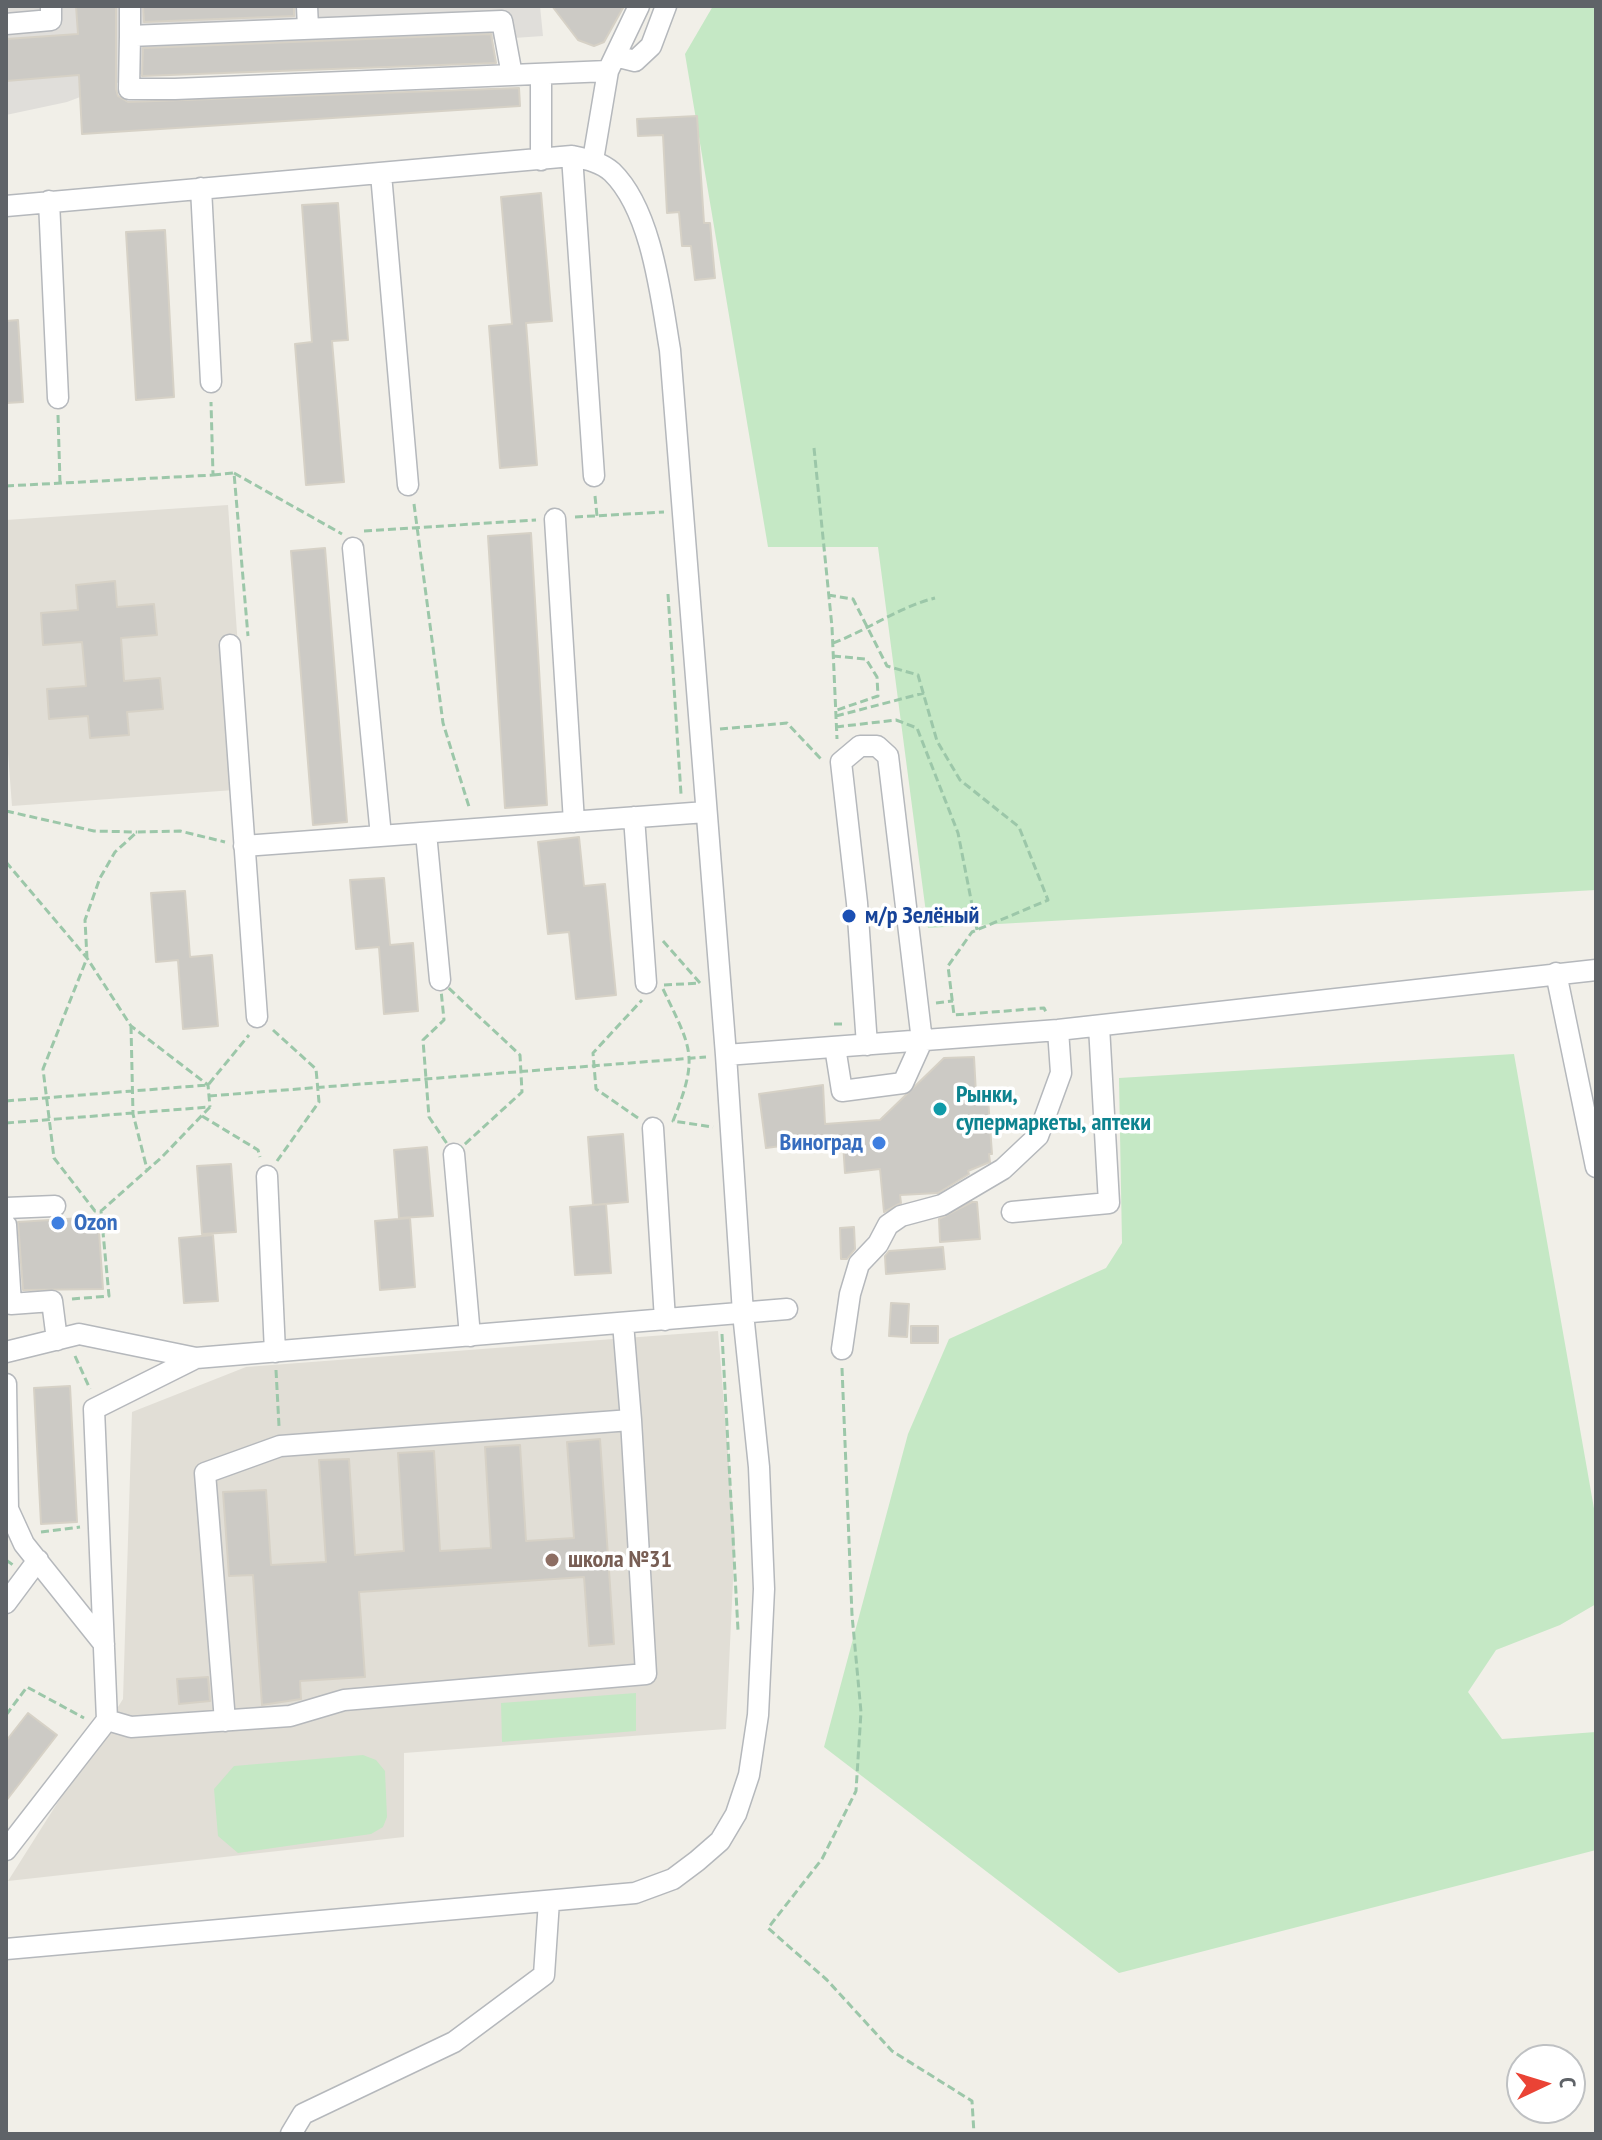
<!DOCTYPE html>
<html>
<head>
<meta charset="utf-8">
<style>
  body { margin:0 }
  #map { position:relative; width:1602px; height:2140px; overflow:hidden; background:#f1efe8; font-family:"PT Sans Narrow",sans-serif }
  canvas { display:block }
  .frame { position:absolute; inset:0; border:8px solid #5f6368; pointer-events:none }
  .north { position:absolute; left:1506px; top:2044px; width:80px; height:80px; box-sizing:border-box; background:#fff; border:2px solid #bfc1c3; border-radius:50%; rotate:86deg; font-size:22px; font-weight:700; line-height:32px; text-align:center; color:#5f6368 }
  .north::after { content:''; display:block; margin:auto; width:28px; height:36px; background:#ea4335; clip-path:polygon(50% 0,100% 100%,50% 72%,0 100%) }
</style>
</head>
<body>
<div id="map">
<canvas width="1602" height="2140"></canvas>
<div class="frame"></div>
<div class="north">С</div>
</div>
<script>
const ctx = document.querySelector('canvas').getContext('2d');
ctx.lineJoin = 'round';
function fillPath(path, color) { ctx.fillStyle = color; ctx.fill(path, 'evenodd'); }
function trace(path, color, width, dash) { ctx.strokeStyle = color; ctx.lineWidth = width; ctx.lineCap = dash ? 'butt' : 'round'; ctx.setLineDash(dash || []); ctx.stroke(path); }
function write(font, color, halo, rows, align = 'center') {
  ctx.font = font + ' "PT Sans Narrow",sans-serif'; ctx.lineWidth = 7; ctx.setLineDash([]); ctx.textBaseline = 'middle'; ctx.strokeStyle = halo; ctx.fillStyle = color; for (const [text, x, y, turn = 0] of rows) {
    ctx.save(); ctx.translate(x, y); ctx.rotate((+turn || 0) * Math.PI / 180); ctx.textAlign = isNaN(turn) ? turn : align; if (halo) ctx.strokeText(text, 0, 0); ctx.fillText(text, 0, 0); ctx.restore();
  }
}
fillPath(new Path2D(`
  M6,6H540L543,36L175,61L67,102L6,115Z`), '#e0deda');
fillPath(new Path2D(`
  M228,505L248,789L12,806L6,727V520Z
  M718,1331L735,1538L726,1729L404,1753V1837L8,1881L123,1699L132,1412L246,1367Z`), '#e1ded6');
fillPath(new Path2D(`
  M713,6H1596V890L928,928L878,547H768L685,54Z
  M1514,1054L1596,1520V1604L1560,1625L1496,1650L1468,1692L1502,1739L1596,1732V1850L1119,1973L824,1747L908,1434L949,1339L1106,1268L1122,1243L1119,1078Z
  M636,1693V1731L502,1742L501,1703Z
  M363,1755L376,1760L385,1771L387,1817L383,1827L371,1834L238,1853L218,1836L214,1789L234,1766Z`), '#c5e8c5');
const building = new Path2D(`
  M76,6H116V89L118,96L128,102L519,88L520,106L82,134L79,75L6,81V39L78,34Z
  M143,6H294V16L144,22Z
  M552,6H624L604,42L594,46L578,40Z
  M491,34L496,63L142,76L143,48Z
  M697,116L704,223H710L715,278L695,280L691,246H682L679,212L667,213L663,135L638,136L637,119Z
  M541,193L552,321L526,323L537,465L500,468L489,326L512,324L501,197Z
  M338,203L348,340L332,341L344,482L306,485L295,344L312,342L302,205Z
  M165,230L174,397L136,400L126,232Z
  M18,320L23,402L6,403V321Z
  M531,533L547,805L505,808L488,536Z
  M325,548L347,822L313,825L291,551Z
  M115,581L117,607L154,604L157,635L121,638L124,681L160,678L163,709L127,712L129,735L90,738L88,716L49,719L47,689L86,686L82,642L43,645L41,613L78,610L76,585Z
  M579,837L584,886L605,884L616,995L576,999L569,932L548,934L538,842Z
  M384,878L390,945L413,943L418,1011L384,1014L379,947L356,949L350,880Z
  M185,891L190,957L212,955L218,1026L183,1029L178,960L156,962L151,893Z
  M974,1057L976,1094L988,1098L992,1154H989L990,1162L968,1171L969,1174L938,1193L900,1195L901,1203L884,1212L880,1169L845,1173L843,1143L812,1146L811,1142L766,1148L759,1094L823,1085L825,1124L880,1120L944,1058Z
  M623,1134L628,1202L593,1205L588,1137Z
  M427,1147L433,1216L399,1218L394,1150Z
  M231,1164L236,1232L202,1234L197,1166Z
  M972,1202H977L980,1239L940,1242L939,1219Z
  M606,1204L611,1273L575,1275L570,1207Z
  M98,1217L103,1289L23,1290L18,1222Z
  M410,1218L415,1287L380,1290L375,1221Z
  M854,1227L855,1249L847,1259H841L840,1228Z
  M213,1235L218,1301L184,1303L179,1238Z
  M943,1247L945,1269L886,1274L885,1256L889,1251Z
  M891,1303L909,1304L907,1337L889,1336Z
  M911,1326H938V1343H911Z
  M70,1386L77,1522L41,1524L34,1388Z
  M600,1439L614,1644L589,1646L584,1577L359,1592L365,1677L300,1681L301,1699L262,1705L253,1575L229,1576L223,1492L266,1490L271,1565L326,1562L319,1460L349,1459L355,1555L404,1551L398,1453L434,1451L440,1551L491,1548L485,1447L520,1445L526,1541L574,1538L567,1442Z
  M208,1677L210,1701L179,1704L177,1679Z
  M28,1713L57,1735L6,1801V1741Z`);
fillPath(building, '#cccac5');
trace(building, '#d6d1c6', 2);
const minor = new Path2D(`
  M307,6L308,28
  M6,24L51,20V6
  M130,36V6
  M615,56L635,61L651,46L666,6
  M512,75L502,21L130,36L129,89H175L608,71
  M572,156L594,476
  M541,160V74
  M593,160L608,71L639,6
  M381,174L408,485
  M201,188L211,382
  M49,201L58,398
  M6,206L572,156C586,159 601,162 612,172C652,211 661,297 670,350L726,1055L743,1313L759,1467L764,1589L758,1715L749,1775L736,1814L720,1841L697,1861L673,1879L635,1893L6,1949
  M555,519L574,822
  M353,548L381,836
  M230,645L257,1017
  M634,817L646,983
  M426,833L440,980
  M244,846L706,812
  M1556,973L1596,1167
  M835,1047L842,1091L903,1083L922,1041L888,756L877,746H860L841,762L857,903L867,1045
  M726,1055L1058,1030L1596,970
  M653,1128L665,1320
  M454,1154L470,1336
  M267,1176L275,1352
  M6,1208L55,1206
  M1012,1212L1109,1203L1099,1026
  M6,1225L11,1304L52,1301L57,1340
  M842,1349L850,1294L859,1264L878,1244L888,1225L901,1216L942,1205L1003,1169L1038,1136L1061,1073L1058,1030
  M6,1352L79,1334L196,1358L787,1309
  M6,1384L8,1509L24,1544L104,1644
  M6,1603L38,1560
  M107,1720L131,1727L290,1716L344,1700L646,1674L631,1420
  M225,1721L205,1473L280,1446L631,1420L623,1323
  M6,1850L107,1720L94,1409L196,1358
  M291,2134L303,2114L454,2042L544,1975L549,1901`);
trace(minor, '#b5b8bc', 23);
trace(new Path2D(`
  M58,415L60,483
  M814,448L832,627L837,739
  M234,473L342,534
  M213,475L234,473L248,636
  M6,486L213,475L211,402
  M595,496L597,516
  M414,504L443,723L470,810
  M575,517L664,512
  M364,531L536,520
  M668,594L681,794
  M828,595L853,599L887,666L918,675L937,741L960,780L1019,827L1048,900L972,932L948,966L954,1015L1044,1008L1046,1012
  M833,643C868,630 899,607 935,598
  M833,656L866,659L877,677L878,696L837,710
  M836,716L924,693
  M836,727L896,720L917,728L958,833L977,930
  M720,729L787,723L821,759
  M6,811L94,831L137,832
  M6,862L87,958L131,1026L208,1085L210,1107
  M663,941L700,983
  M440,980L520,1055L522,1092L454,1154L429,1117L423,1040L444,1020Z
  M664,985L700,983
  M663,989C692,1050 699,1056 673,1121L713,1127
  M936,1003L953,1001
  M834,1024H846
  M131,1026L133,1114L147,1169
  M273,1030L316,1069L319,1102L277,1161
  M209,1096L706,1057
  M6,1101L208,1085L249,1035
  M210,1107L162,1157L101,1211H95L54,1158L43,1069L87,958L85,920L100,878L115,852L137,832L180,831L225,842
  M202,1116L258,1150L260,1157
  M638,1118L596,1089L593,1053L642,1000
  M6,1123L210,1107
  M72,1299L109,1296L101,1211
  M722,1334L738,1630
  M75,1356L90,1389
  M842,1368L852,1615L861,1712L856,1791L822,1859L768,1928L827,1980L892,2051L972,2101L974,2134
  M276,1370L279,1426
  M41,1532L80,1527
  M6,1560L13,1565
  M6,1715L27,1687L84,1718`), '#9cc7a9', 3, [8, 4]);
trace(minor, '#fff', 20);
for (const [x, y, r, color] of [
  [849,916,8,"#1a4fb4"],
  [940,1109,8,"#0f9aa8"],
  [879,1143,8,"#3f7fe0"],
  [58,1223,8,"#3f7fe0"],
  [552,1560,8,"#8d6e63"]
]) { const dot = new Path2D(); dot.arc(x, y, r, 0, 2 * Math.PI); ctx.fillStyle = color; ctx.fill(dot); trace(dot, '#fff', 3); }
write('bold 24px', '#164399', '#fff', [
  ["м/р Зелёный",865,916]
], 'left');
write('bold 24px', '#0d838f', '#fff', [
  ["Рынки,",956,1095],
  ["супермаркеты, аптеки",956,1123]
], 'left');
write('bold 24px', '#366cbe', '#fff', [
  ["Виноград",863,1143],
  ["Ozon",74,1223,"left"]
], 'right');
write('bold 24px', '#785e54', '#fff', [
  ["школа №31",568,1560]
], 'left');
</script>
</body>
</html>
